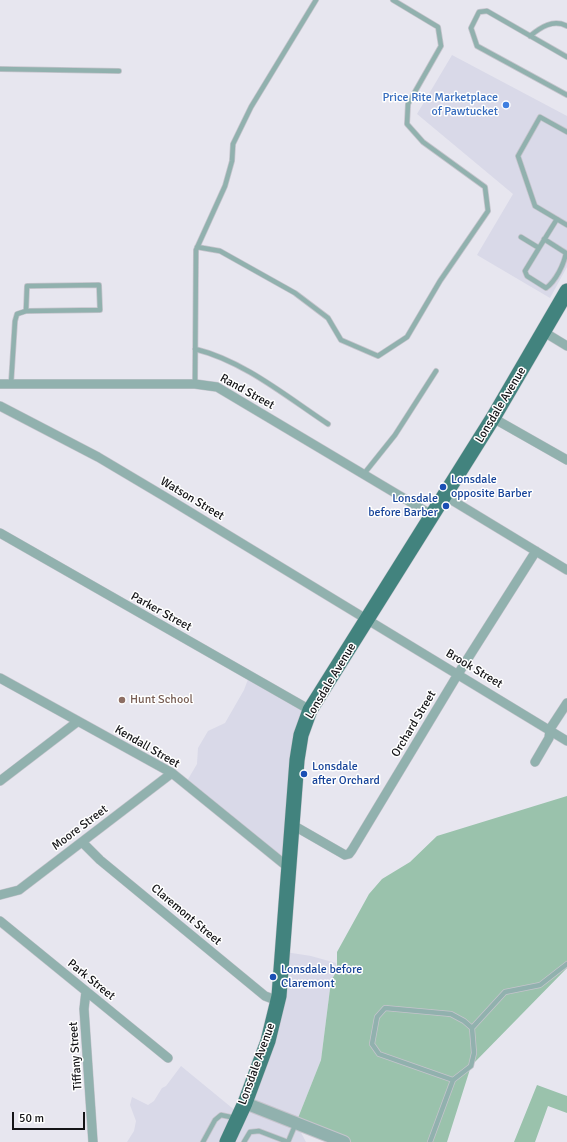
<!DOCTYPE html>
<html>
<head>
<meta charset="utf-8">
<style>
  body { margin:0 }
  #map { position:relative; width:567px; height:1142px; overflow:hidden; background:#e7e6ef; font-family:Signika,sans-serif }
  canvas { display:block }
  .scale { position:absolute; left:12px; top:1112px; width:73px; height:18px; box-sizing:border-box; border:2px solid #141417; border-top:0; padding-left:5px; font-size:12px; line-height:14px; white-space:nowrap; color:#141417; -webkit-text-stroke:3px #fff; paint-order:stroke }
</style>
</head>
<body>
<div id="map">
<canvas width="567" height="1142"></canvas>
<div class="scale">50 m</div>
</div>
<script>
const ctx = document.querySelector('canvas').getContext('2d');
ctx.lineJoin = 'round';
function fillPath(path, color) { ctx.fillStyle = color; ctx.fill(path, 'evenodd'); }
function trace(path, color, width, dash) { ctx.strokeStyle = color; ctx.lineWidth = width; ctx.lineCap = dash ? 'butt' : 'round'; ctx.setLineDash(dash || []); ctx.stroke(path); }
function write(font, color, halo, rows, align = 'center') {
  ctx.font = font + ' Signika,sans-serif'; ctx.lineWidth = 3; ctx.setLineDash([]); ctx.textBaseline = 'middle'; ctx.strokeStyle = halo; ctx.fillStyle = color; for (const [text, x, y, turn = 0] of rows) {
    ctx.save(); ctx.translate(x, y); ctx.rotate((+turn || 0) * Math.PI / 180); ctx.textAlign = isNaN(turn) ? turn : align; if (halo) ctx.strokeText(text, 0, 0); ctx.fillText(text, 0, 0); ctx.restore();
  }
}
fillPath(new Path2D(`
  M452,55L567,116V267L550,298L477,255L513,194L417,114Z
  M250,674L307,705L290,865L187,781L197,764L198,748L208,731L225,723L244,690Z
  M285,952L311,956L336,963L337,970L331,981L321,1060L296,1123L306,1142H127L134,1131L136,1121L130,1105L132,1097L148,1105L154,1101L162,1088L166,1086L181,1066L237,1112L250,1088Z`), '#d9d9e8');
fillPath(new Path2D(`
  M567,796V968L471,1066L447,1142H344L296,1123L321,1060L331,981L337,970V952L369,894L382,879L410,862L437,836Z
  M537,1085L567,1096V1113L548,1106L535,1142H514Z`), '#9ac2ac');
const service = new Path2D(`
  M530,36C541,27 553,19 567,26
  M567,57L487,11L479,12L471,28L477,46L567,95
  M0,69L119,71
  M567,132L540,117L518,156L535,206L567,225
  M521,237L539,248L557,219
  M197,247L220,251L295,293L328,318L341,340L378,356L407,337L440,281L488,211L485,187L423,142L407,124L408,104L441,46L438,27L393,0
  M539,248L525,271L527,276L546,288C556,281 564,264 566,253L544,239
  M195,349C244,361 287,397 328,424
  M11,384L15,321L17,314L26,311L100,310L99,285L27,286L26,311
  M195,384L196,250L225,186L232,161L233,144L251,107L316,0
  M363,475L395,435L436,371
  M472,1028L505,992L540,985L567,964
  M203,1142L215,1120L221,1115L235,1118
  M244,1142L250,1132L259,1131L288,1142
  M288,1142L296,1123
  M430,1142L453,1080L471,1066L474,1053L472,1028L464,1021L451,1014L385,1008L377,1017L372,1044L379,1054L453,1080`);
const minor = new Path2D(`
  M544,332L567,346
  M0,384H195L217,387L432,515
  M0,406L98,457L167,498L567,741
  M493,418L567,460
  M445,496L567,570
  M0,533L310,710
  M0,678L172,773L289,868
  M535,762L549,738L550,729L567,703
  M0,781L77,722
  M291,824L345,855L349,854L352,850L458,674L536,551
  M82,842L100,860L265,996L278,1001
  M0,895L19,890L172,773
  M0,921L168,1058
  M86,991L84,1009L93,1142`);
const tertiary = new Path2D(`
  M245,1103L344,1142`);
const primary = new Path2D(`
  M227,1142L245,1103L268,1041L279,996L297,760L301,735L310,710L493,418L567,291`);
trace(service, '#c5c4cc', 6);
trace(minor, '#c5c4cc', 10);
trace(tertiary, '#c5c4cc', 14);
trace(primary, '#c5c4cc', 16);
trace(service, '#91b1ae', 4.5);
trace(minor, '#91b1ae', 9);
trace(tertiary, '#91b1ae', 12);
trace(primary, '#42837e', 15);
for (const [x, y, r, color] of [
  [506,105,4,"#3f7fe0"],
  [443,487,4,"#1a4fb4"],
  [446,506,4,"#1a4fb4"],
  [122,700,4,"#8d6e63"],
  [304,774,4,"#1a4fb4"],
  [273,977,4,"#1a4fb4"]
]) { const dot = new Path2D(); dot.arc(x, y, r, 0, 2 * Math.PI); ctx.fillStyle = color; ctx.fill(dot); trace(dot, '#fff', 1.5); }
write('12px', '#366cbe', '#fff', [
  ["Price Rite Marketplace",498,98],
  ["of Pawtucket",498,112]
], 'right');
write('12px', '#141417', '#fff', [
  ["Rand Street",247,392,29],
  ["Lonsdale Avenue",501,405,-59],
  ["Watson Street",192,499,31],
  ["Parker Street",161,612,29],
  ["Brook Street",474,669,31],
  ["Lonsdale Avenue",331,681,-59],
  ["Orchard Street",414,724,-59],
  ["Kendall Street",147,747,30],
  ["Moore Street",80,828,-37],
  ["Claremont Street",186,915,40],
  ["Park Street",91,980,39],
  ["Tiffany Street",76,1056,-94],
  ["Lonsdale Avenue",257,1064,-70]
]);
write('12px', '#164399', '#fff', [
  ["Lonsdale",451,480],
  ["opposite Barber",451,494],
  ["Lonsdale",438,499,"right"],
  ["before Barber",438,513,"right"],
  ["Lonsdale",312,767],
  ["after Orchard",312,781],
  ["Lonsdale before",281,970],
  ["Claremont",281,984]
], 'left');
write('12px', '#785e54', '#fff', [
  ["Hunt School",130,700]
], 'left');
</script>
</body>
</html>
